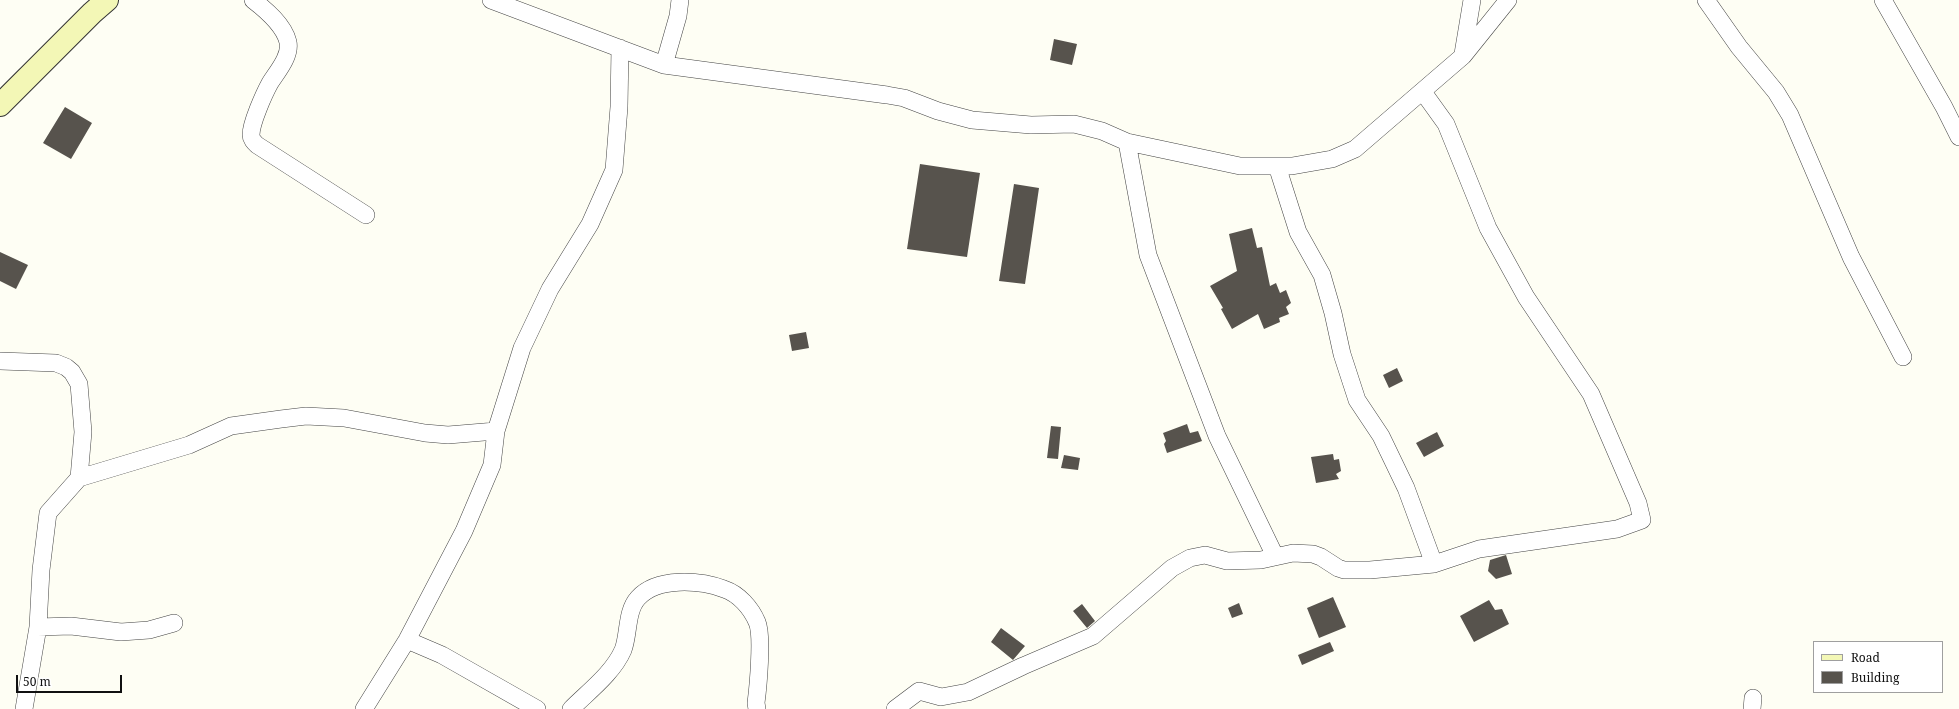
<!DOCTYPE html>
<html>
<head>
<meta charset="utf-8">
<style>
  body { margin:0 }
  #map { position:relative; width:1959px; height:709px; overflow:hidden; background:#fefef4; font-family:"Noto Serif",serif }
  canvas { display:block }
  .legend { position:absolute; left:1813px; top:641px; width:130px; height:52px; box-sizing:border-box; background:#fff; border:1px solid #9f9f9f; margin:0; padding:5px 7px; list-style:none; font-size:12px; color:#101010 }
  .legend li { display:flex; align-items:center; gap:8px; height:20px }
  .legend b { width:20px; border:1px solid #9f9f9f }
  .scale { position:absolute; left:16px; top:675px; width:106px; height:18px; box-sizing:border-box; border:2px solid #101010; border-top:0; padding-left:5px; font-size:12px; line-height:14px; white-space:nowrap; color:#101010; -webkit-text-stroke:3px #fff; paint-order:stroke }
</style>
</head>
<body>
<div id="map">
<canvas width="1959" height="709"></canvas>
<ul class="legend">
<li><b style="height:5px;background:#f3f7b6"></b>Road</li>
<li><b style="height:11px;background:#57534d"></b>Building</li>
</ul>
<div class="scale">50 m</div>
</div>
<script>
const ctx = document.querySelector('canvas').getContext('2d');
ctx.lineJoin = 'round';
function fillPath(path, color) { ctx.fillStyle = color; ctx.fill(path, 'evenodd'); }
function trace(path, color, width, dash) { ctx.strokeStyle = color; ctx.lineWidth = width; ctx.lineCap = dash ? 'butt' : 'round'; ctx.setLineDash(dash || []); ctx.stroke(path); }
fillPath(new Path2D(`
  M1054,39L1077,44L1072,65L1050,60Z
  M65,107L92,123L71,159L43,143Z
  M920,164L980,173L967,257L907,249Z
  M1014,184L1039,188L1025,284L999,281Z
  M1252,228L1257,248L1262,247L1270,286L1276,283L1280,293L1286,290L1291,303L1286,307L1289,314L1279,318L1280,322L1264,329L1258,314L1232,329L1221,309L1223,308L1210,286L1237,271L1229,234Z
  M0,252L28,265L16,289L0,281Z
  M806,332L809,348L792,351L789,335Z
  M1397,368L1403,381L1389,388L1383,375Z
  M1187,424L1190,433L1198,431L1202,441L1167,453L1164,444L1166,441L1163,433Z
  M1051,426L1061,427L1058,459L1047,458Z
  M1437,432L1444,446L1424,457L1416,443Z
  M1333,454L1334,460L1339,459L1341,471L1336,474L1339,479L1316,483L1311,457Z
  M1064,455L1080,458L1078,470L1061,468Z
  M1506,555L1512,574L1496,579L1488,571L1490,560Z
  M1333,597L1346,627L1319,638L1307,608Z
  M1489,600L1495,610L1502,609L1509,624L1474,642L1460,616Z
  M1239,603L1243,614L1232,618L1228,608Z
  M1082,604L1095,621L1087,628L1073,611Z
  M1001,628L1025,646L1013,660L991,642Z
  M1330,642L1334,651L1302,665L1298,655Z`), '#57534d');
const minor = new Path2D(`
  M253,0C266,10 284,25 288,42C291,56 277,72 270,83C264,94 251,123 251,135C251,139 254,142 257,145L366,215
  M491,0L664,65L887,95L904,98L938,111L972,120L1031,125L1074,124L1102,131L1127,142L1240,166H1292L1332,159L1355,149L1463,56L1508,0
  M1706,0L1739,47L1776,92L1790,115L1851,257L1903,357
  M1883,0L1944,107L1959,137
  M1463,54L1472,0
  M664,65L678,16L680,0
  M1127,142L1148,255L1217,436L1275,556
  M1277,166L1298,232L1322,275L1333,313L1342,354L1357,400L1381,436L1406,488L1434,564
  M0,361L56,363L66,367L72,372L79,384L83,432L79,478
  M38,627L71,626L121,632L149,630L174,623
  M407,640L442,655L537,709
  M24,709L38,627L41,570L48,513L79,478L189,445L231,426L281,419L306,416L344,418L425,433L448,435L496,431
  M364,709L407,640L464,531L492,465L496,431L522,348L550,289L590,224L614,170L619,107L620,48
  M571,709C589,691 613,673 623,650C629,635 626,611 638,598C657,577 699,580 724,589C739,594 751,608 757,622C763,635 758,688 756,703L757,709
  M895,709L919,691L941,697L968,692L1023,666L1093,636L1172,568L1190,558L1205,555L1227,561L1261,560L1293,553L1313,554L1321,557L1338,568L1344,570H1370L1434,564L1479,549L1617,529L1642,520L1638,503L1591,394L1526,297L1488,228L1446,124L1423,92
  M1752,709L1753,698`);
const secondary = new Path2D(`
  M0,105L92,13L107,0`);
trace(minor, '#434343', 18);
trace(secondary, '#323232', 24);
trace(minor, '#fff', 17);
trace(secondary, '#f3f7b6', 22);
</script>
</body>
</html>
